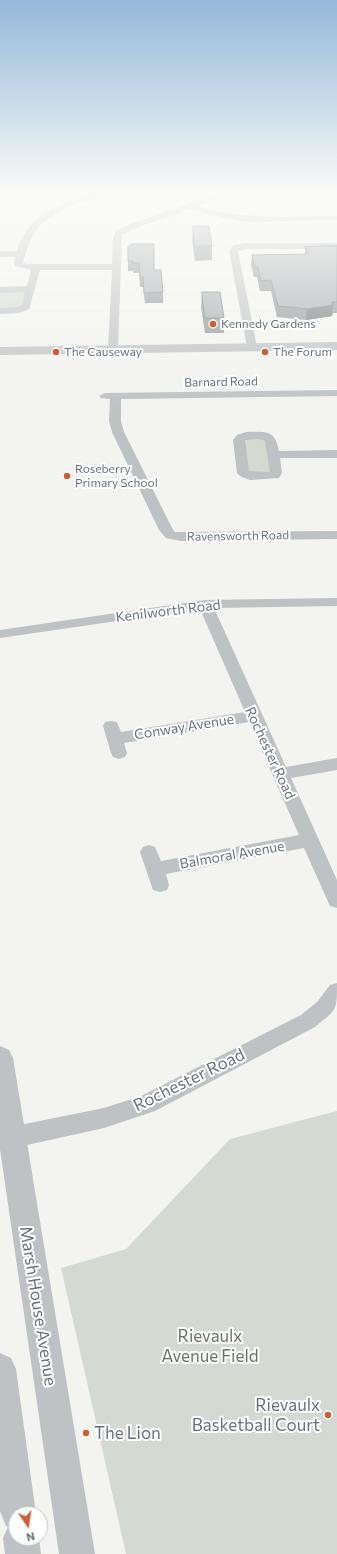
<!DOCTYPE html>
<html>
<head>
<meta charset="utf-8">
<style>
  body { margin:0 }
  #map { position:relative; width:337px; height:1554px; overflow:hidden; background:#f3f3f0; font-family:Commissioner,sans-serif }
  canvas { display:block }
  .north { position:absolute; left:8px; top:1506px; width:40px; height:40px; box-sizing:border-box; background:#fff; border:1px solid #c1c7cb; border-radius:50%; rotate:167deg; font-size:11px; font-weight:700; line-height:16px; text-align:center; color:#65727d }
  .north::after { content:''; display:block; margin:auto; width:14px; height:18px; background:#ce5e34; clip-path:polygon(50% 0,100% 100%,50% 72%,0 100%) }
</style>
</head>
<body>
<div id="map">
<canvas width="337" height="1554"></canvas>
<div class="north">N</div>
</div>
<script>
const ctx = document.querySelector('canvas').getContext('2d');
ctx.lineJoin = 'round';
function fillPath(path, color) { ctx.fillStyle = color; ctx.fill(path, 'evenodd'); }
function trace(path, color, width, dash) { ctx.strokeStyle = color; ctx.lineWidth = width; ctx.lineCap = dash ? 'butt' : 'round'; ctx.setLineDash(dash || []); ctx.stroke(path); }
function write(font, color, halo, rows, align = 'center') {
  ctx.font = font + ' Commissioner,sans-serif'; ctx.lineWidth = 4; ctx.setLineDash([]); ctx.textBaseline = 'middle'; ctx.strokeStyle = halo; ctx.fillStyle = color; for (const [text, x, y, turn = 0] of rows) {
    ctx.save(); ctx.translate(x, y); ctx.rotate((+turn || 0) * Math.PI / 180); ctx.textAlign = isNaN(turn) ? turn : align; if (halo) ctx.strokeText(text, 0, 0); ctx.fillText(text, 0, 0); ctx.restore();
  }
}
fillPath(new Path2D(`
  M30,291L28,303L20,308L0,310V292Z
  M241,437L270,438L275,475H245Z
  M337,1111V1554H126L61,1268L126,1249L230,1139Z`), '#d4dad1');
fillPath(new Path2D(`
  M91,193H102C97,198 86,200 79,203C46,215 31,228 23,263L27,264H112L113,237L116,231L130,224L220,193H231L198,206C244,220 289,217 337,216V220L250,222L225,218L190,209L136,228L122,235L118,349L113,352L108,349L112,270H40L29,309L19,313L0,314V308L17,307L22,305L25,292L0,293V287L27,286L31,270L15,266L14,264L15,257H0V251H17C26,216 60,204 91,193Z
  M247,243H337V249H247L238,251L257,347L252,350L247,347L229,250L234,245Z
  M337,390V396L121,399V421L124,432L172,528L175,532L337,531V539L181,541L166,538L159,530L112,432L109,421L110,399L101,398L99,396L105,393Z
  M246,432C265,432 275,429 279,451L337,450V458H280L282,473L279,478L250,480C245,478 240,477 237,473L233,440L237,435ZM245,440L259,439L265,441L270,472L249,471Z
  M337,598V606L214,608L286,767L337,758V770L291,778L337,880V908L330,906L304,848L166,874L169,885L167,890L160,892L153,890L140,852L143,847L149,845L155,847L161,861L299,835L249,722L124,743L127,753L125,757L119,759L113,757L111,753L103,726L105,722L111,721L117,722L121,732L245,712L200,609L0,638V630L205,600Z
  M337,983C337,1011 337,1009 315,1027L155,1111L104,1128L0,1151V1129L104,1108L141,1096L301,1015L317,1002L330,985Z`), '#bfc2c4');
fillPath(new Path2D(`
  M337,342V350L0,355V347Z
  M0,1046L9,1050L13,1058L95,1554H59L0,1149Z
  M0,1353L11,1358L16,1369L36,1514H16V1538H39L41,1554H5L3,1538L8,1527L6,1526L0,1511Z`), '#bfc2c4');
fillPath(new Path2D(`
  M193,226L212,246V260L195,261L192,240Z
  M131,246L154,270L163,292V303H145L143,287H140L139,273H133V271H128V261Z
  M337,246V313H333L332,316L306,320L277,317L271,291H260L257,277H254L251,265L252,255L305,254V247Z
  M202,292L224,318V333H205L201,307Z`), '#8d9396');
fillPath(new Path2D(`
  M333,305L332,316L306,320L307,309Z`), '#73787a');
const building = new Path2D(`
  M193,226H209L212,246H195Z
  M131,244H154V270H161L163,292L144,293L143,277H140L139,263H133V261H128V246H131Z
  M337,246V302H332L333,305L307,309L278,306L271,280L261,281L258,267H255L252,255L308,254L305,247Z
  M202,292H220L224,318H205Z`);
fillPath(building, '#a4abaf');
trace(building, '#73787a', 1);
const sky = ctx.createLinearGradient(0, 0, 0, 410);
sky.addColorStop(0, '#94b9da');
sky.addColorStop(0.47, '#fafaf8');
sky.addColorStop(1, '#fafaf800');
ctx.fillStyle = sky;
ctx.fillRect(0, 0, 337, 410);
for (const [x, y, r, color] of [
  [213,324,4,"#ce5e34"],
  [56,352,4,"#ce5e34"],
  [265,352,4,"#ce5e34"],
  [67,476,4,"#ce5e34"],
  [328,1415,4,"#ce5e34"],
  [86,1433,4,"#ce5e34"]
]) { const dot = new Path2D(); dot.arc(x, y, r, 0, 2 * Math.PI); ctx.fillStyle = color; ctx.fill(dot); trace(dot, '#fff', 1.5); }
write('12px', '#65727d', '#fff', [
  ["Kennedy Gardens",221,324],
  ["The Causeway",64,352],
  ["The Forum",273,352],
  ["Roseberry",75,469],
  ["Primary School",75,483]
], 'left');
write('12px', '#65727d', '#fff', [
  ["Barnard Road",221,382,-1],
  ["Ravensworth Road",238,536,-1]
]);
write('14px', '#65727d', '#fff', [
  ["Kenilworth Road",168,611,-7],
  ["Conway Avenue",184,727,-9],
  ["Rochester Road",270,753,65],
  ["Balmoral Avenue",232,855,-10]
]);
write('17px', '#65727d', '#fff', [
  ["Rochester Road",189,1080,-26],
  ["Marsh House Avenue",38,1306,81]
]);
write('17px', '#667563', '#fff', [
  ["Rievaulx",210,1336],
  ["Avenue Field",210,1356]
]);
write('17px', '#65727d', '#fff', [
  ["Rievaulx",320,1405],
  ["Basketball Court",320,1425],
  ["The Lion",94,1433,"left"]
], 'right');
</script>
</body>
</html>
